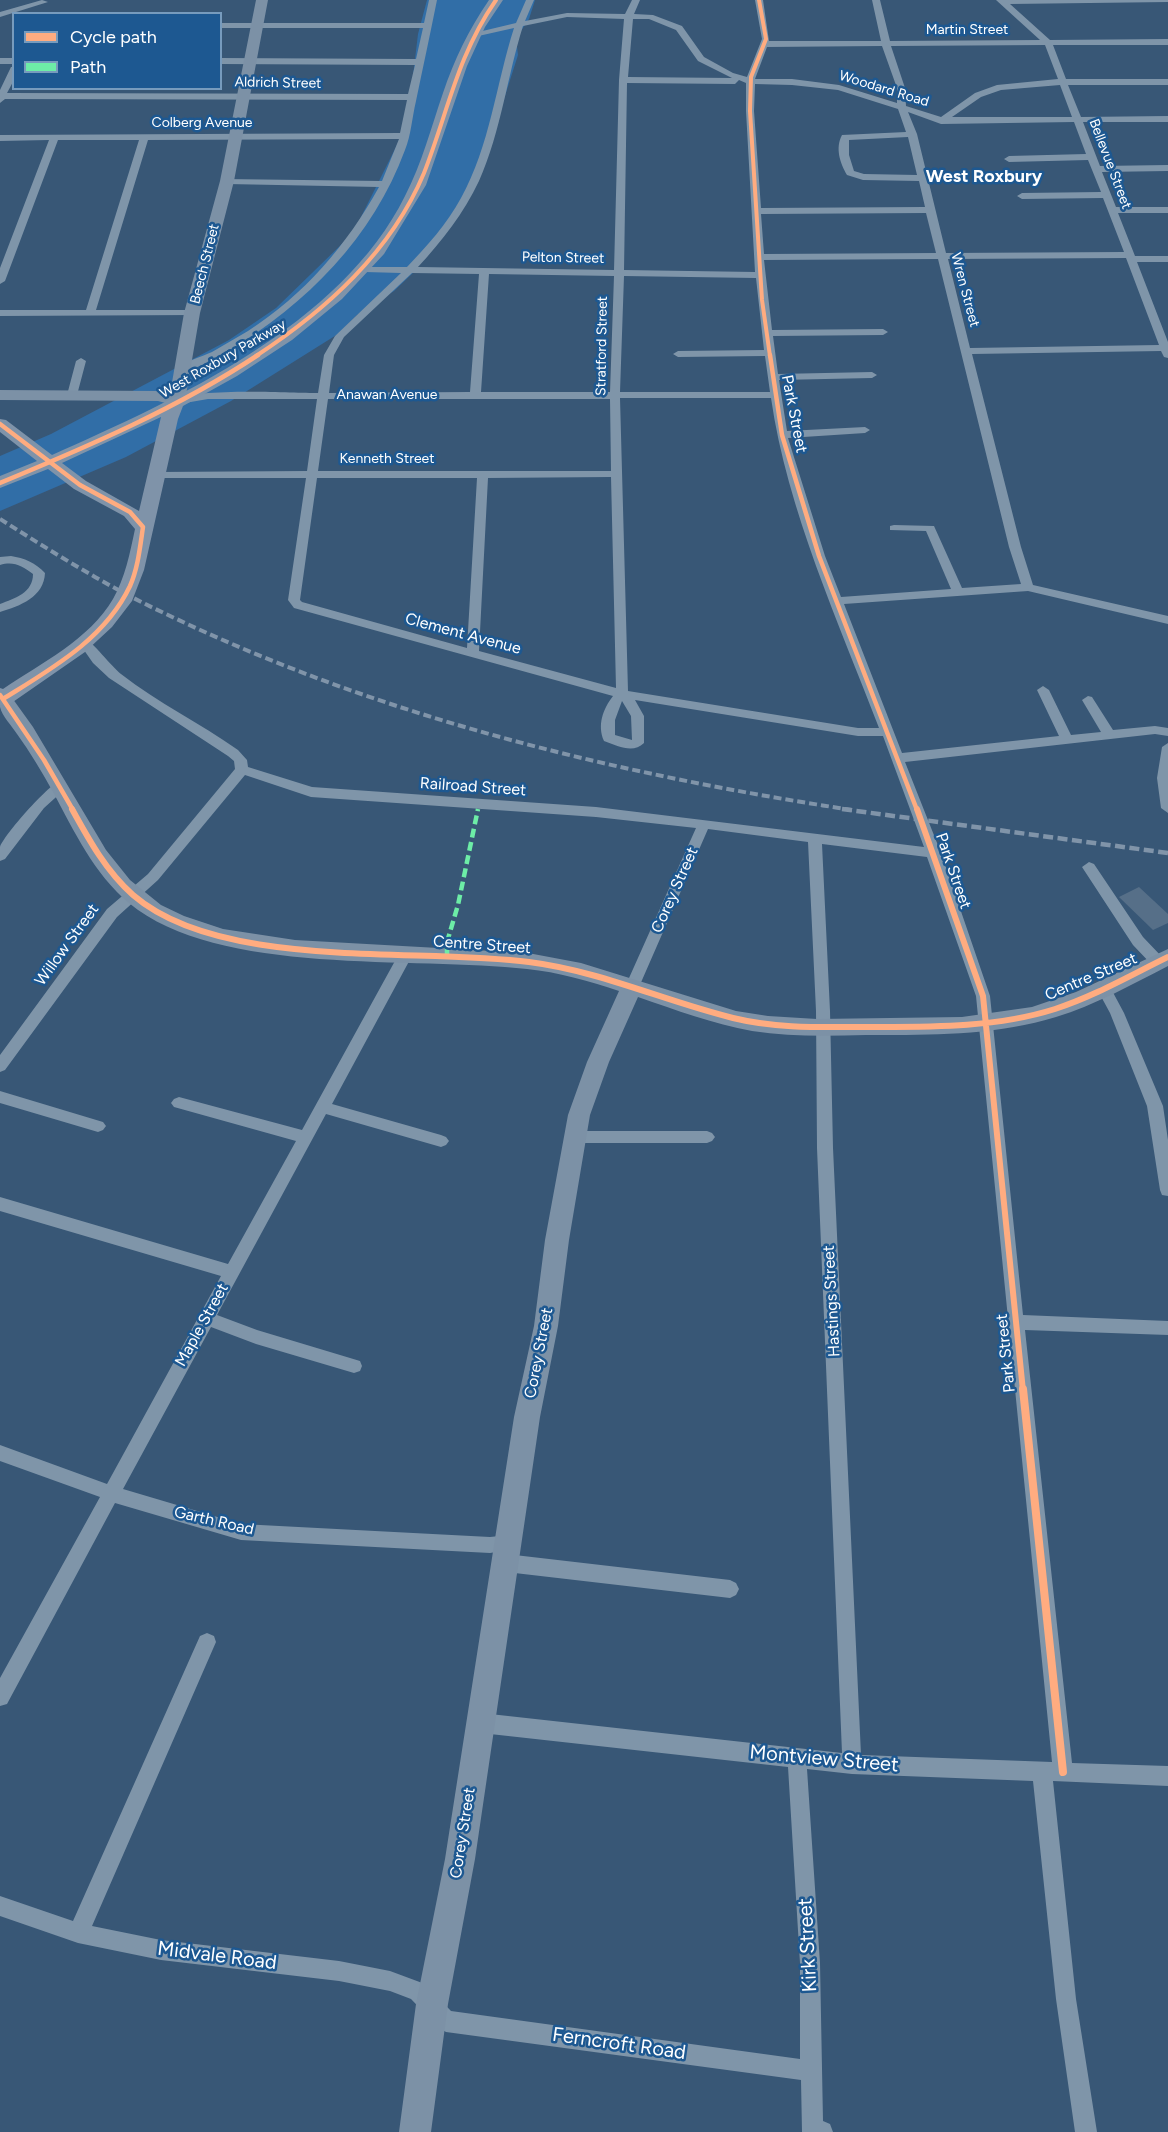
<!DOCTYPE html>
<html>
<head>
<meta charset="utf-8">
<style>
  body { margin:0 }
  #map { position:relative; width:1168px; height:2132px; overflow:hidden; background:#385776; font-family:Figtree,sans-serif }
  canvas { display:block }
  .legend { position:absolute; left:12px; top:12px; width:210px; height:78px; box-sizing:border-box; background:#1d5891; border:2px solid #779bbd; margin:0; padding:8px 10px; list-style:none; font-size:18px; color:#fff }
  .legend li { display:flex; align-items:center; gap:12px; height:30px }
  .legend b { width:30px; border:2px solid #779bbd }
</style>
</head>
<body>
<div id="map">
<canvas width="1168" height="2132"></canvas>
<ul class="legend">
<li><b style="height:8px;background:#ffac80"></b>Cycle path</li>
<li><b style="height:8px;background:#6deda7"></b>Path</li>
</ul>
</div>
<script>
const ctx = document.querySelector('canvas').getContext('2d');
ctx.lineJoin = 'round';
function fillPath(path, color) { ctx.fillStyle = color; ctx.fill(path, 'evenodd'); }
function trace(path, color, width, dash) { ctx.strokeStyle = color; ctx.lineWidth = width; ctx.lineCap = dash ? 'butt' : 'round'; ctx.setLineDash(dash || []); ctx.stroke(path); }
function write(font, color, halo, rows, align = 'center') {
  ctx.font = font + ' Figtree,sans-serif'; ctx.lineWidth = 5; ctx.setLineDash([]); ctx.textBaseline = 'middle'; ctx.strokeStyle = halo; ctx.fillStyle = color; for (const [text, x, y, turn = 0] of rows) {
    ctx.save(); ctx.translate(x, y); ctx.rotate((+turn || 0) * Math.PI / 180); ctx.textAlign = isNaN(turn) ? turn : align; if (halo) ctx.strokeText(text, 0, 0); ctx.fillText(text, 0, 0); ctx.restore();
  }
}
fillPath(new Path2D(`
  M427,0H535L529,19L516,38L518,55L482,168L414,272L394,291L357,315L338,334L231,401L126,457L0,511V456L51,434L229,340L276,308L348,238L357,225L398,143L410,101L418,34Z`), '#316ea7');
fillPath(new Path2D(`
  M1139,887L1168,914V923L1153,930L1119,897Z`), '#566f88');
fillPath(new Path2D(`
  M42,0L48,2L0,17V12Z
  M429,0H437C430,35 423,67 416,101C412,118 411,135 405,150C373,237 307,304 228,351C218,357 184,377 176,370C185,361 201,357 212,352C224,345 236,338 248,331C304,295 347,245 379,187L227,184L222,181L224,179L382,181L399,139L148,140L96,310H192L196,311V315L0,316V310H86L139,140H58L5,281L0,284V268L49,140L0,141V135L400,133L407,100L5,99L0,103V90L11,67H14V80L7,93L408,94L415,65L220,64V58L416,59L423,28H220V23H424Z
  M526,0H534L525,21L567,13L625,14L632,0H640L634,14L653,15L682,26L704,57L733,73L747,77L762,39L755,0H763L769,41H881L872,0H880L890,41L1040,40L996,0H1168V2L1010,4L1050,40L1168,39V45H1053L1066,79H1168V85H1068L1081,117L1168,116V122H1083L1100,166L1168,165V171L1102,172L1116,207H1168V213H1118L1135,256H1168V262H1137L1168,342V358L1164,357L1161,351L972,354L1021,547L1033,585L1168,616V624L1028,591L844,604L902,753L1059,736L1037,690L1043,686L1049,690L1071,735L1101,732L1082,700L1088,696L1092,697L1113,730L1155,726L1168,728V736L1155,734L905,762L941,853L990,996L1023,1315L1168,1321V1335L1025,1330L1072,1763L1168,1766V1786L1053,1781L1076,1999L1097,2132H1075L1056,1999L1033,1781L852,1774L807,1769L820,1963L823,2121L830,2124L833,2132H802L801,2080L446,2032L439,2028L411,1999L390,1991L339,1981L161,1960L78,1943L0,1916V1896L73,1921L200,1636L207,1633L214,1636L216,1642L92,1926L161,1940L339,1961L390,1971L425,1984L451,2011L800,2059V1963L788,1767L481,1733L474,1730L471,1723L474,1716L481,1713L842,1753L817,1148L816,1011L808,842L708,829L639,987L637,991H627L625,987L696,828L596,817L311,797L245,775L158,880L117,917L5,1070L0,1072V1055L107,909L148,874L235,769L234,761L228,756L109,678L93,663L79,643L85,639C92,641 112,667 121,674C158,703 200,723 238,750L247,760L248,767L312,787L596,807L924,847L883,736H858L635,700L644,716V743C633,754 618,746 604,741C597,725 603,709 613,696L294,608L288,600L306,478H157L151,475L157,472L307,471L317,399H208L179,404L174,401C192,387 291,393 318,393L324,355L335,336L401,273L365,272L362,271V267H407C427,246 447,224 461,198C490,146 496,84 514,28L474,37L470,34L516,23ZM567,17L624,19L619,80L614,270L418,267C442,241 464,213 479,181C501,132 507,77 523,26ZM633,19H649L676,30L698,61L732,78L628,77ZM1045,45L1058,79L997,85L975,93L941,117L906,106L905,88L891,46ZM882,46L897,88V103L839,85L792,79H755L767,47ZM739,80L746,83V111L755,272L624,270L627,83L735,84ZM755,84L792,85L838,90L898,109L906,132L842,135C835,148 840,163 847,175L863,180L919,181L925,207L761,208L754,111ZM1060,85L1072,117H952L981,97L1001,90ZM908,112L941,124L1074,122L1086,154L1009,156L1004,159L1009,162L1088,160L1101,192L1022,193L1017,196L1022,199L1103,198L1124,252L946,253L917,134ZM908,137L917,175L864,174L854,171L849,155V140ZM926,213L936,253L764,254L761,214ZM1126,258L1159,345L970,348L948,259ZM938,259L1009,547L1021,584L962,588L934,526L894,525L890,526V530L926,531L951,589L841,597L825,556L788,438L865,433L870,430L865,427L787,431L779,380L872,378L877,375L872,372L778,374L773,336L883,335L888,332L883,329L772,330L764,260ZM412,273L479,274L470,392L329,393L334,355L344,337ZM489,274L614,276L610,392H481ZM624,276L756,278L764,350L678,351L673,354L678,357L765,356L770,392H620ZM620,398H771C787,510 839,623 879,728H858L628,691ZM328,399H610L611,471H318ZM611,477L616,688L479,651L488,478ZM317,478H477L467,648L302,602L300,600ZM622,701L631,716L632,740L615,735V720ZM822,844L927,857L976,996L1052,1762L861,1755L833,1148L830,1011Z
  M0,58H14V64H0Z
  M81,358L86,361L77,395L72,398L68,397L67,395L76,361Z
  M11,556C24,558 36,563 45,573C44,597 20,606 0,612V604C15,598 33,593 33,574C22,566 14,561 0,565V557Z
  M1168,743V813L1161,808L1157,778L1162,747Z
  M60,781L67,786L65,789L44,808L5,859L0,861C0,857 0,850 0,847C4,835 48,785 60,781Z
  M1089,862L1094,864L1143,937L1163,958L1165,962L1163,966H1153L1133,945L1082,867Z
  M406,949L413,954L332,1104L441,1135L446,1137L449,1141L446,1145L441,1147L326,1114L217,1315L257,1330L360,1361L362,1366L360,1371L354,1373L256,1344L211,1327L123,1489L241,1524L490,1537L509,1535L515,1537L518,1543L515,1549L490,1553L241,1540L115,1503L7,1704L0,1706V1678L100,1497L0,1461V1445L107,1484L221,1276L0,1211V1197L228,1264L296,1141L174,1107L171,1103L174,1099L179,1097L302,1130L401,950Z
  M1104,984L1109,985L1124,1013L1163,1106L1168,1140V1196L1162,1195L1160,1190L1147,1106L1110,1013L1097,989L1099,985Z
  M0,1091L103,1122L106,1126L103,1130L98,1132L0,1103Z
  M576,1131H707L712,1133L715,1137L712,1141L707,1143H576L571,1141L568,1137L571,1133Z
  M506,1554L730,1580L736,1583L739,1589L736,1595L730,1598L506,1572L500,1569L497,1563L500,1557Z`), '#7f95a9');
fillPath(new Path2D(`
  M256,0H268L234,181L200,313L185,401L177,406L158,401L0,400V390L158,391L170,394L184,313L220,181Z
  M3,693L10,695L33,727L106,850L130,880L161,905L184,916L223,929L295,940L528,953L581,963L736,1011L768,1016L817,1019L962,1017L1032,1007L1076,992L1168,949V966C1131,985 1095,1005 1056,1017C994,1036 930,1035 866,1035C828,1036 790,1037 752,1031C713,1024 676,1010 638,997L609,1062L590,1115L569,1240L558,1326L540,1417L475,1859L448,2004L431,2132H399L416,2004L445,1859L514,1417L534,1326L545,1240L568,1115L587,1062L619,991C589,981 558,972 527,969C415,956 218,977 129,903C94,874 74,831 53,792C42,772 30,752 17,734C12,726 2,716 0,707C0,703 0,698 0,694Z`), '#7c91a6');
fillPath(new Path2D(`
  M489,0H503L485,27L467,66L426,185L384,254L342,299L292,340L237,376L183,406L178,419L144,570L132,601L112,627L85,652L10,704L0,705V688L3,689C40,664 90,639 113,599C125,578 130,553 135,529L124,516L74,489L48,469L0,488V476L37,461L0,432V419L6,420L52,455C176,400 341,325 405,196C422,163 431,128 443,93C454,60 469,29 489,0ZM161,417L139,511L86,481L62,463Z`), '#7f93a9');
trace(new Path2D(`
  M0,519C54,553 108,587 166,614C383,718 616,774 852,810`), '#8094a9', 4, [8, 4]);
trace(new Path2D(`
  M842,809L1168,853`), '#8094a9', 4.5, [10, 4.5]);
trace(new Path2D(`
  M447,956V942L458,905L478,809`), '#6deda7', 4.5, [9, 4.5]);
trace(new Path2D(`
  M759,0L766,39L751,77L750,111L762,300L770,356
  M256,356C326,310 391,252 424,173C448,112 457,56 496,0`), '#ffac80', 4);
trace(new Path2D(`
  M770,355L782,435L819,556L917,810
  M0,424L80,485L130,512L143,527C140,547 138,568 130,586C105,639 51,669 3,699
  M0,483C89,446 178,408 258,355
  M0,695L44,760L73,810`), '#ffac80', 4.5);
trace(new Path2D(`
  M72,809C89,840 106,871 133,895C221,971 416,947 529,962C600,971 664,1001 733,1018C778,1029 823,1027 868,1027C931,1027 995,1028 1055,1009C1095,996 1131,975 1168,957
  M917,809L983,996L1023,1391`), '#ffac80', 6);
trace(new Path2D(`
  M1023,1389L1063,1772`), '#ffac80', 8);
write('14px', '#fff', '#1d5891', [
  ["Martin Street",967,30],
  ["Aldrich Street",278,83,1],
  ["Woodard Road",884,89,17],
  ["Colberg Avenue",202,123],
  ["Bellevue Street",1110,164,69],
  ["Pelton Street",563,258,1],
  ["Beech Street",205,264,-76],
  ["Wren Street",965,290,75],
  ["Stratford Street",602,346,-89],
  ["West Roxbury Parkway",223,359,-30],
  ["Anawan Avenue",387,395],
  ["Kenneth Street",387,459]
]);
write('16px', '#fff', '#1d5891', [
  ["Park Street",794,414,79],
  ["Clement Avenue",463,634,15],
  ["Railroad Street",473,787,4],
  ["Park Street",953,871,71],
  ["Corey Street",675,890,-66],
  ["Willow Street",67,945,-54],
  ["Centre Street",482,945,4],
  ["Centre Street",1091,977,-23],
  ["Hastings Street",832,1301,-93],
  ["Maple Street",202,1325,-61],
  ["Corey Street",539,1353,-79],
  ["Park Street",1006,1353,-96],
  ["Garth Road",214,1521,13],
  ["Corey Street",463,1833,-81]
]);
write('bold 18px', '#fff', '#1d5891', [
  ["West Roxbury",984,177]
]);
write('20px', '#fff', '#1d5891', [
  ["Montview Street",824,1759,5],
  ["Kirk Street",808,1945,-93],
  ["Midvale Road",217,1956,7],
  ["Ferncroft Road",619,2044,8]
]);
</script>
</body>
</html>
